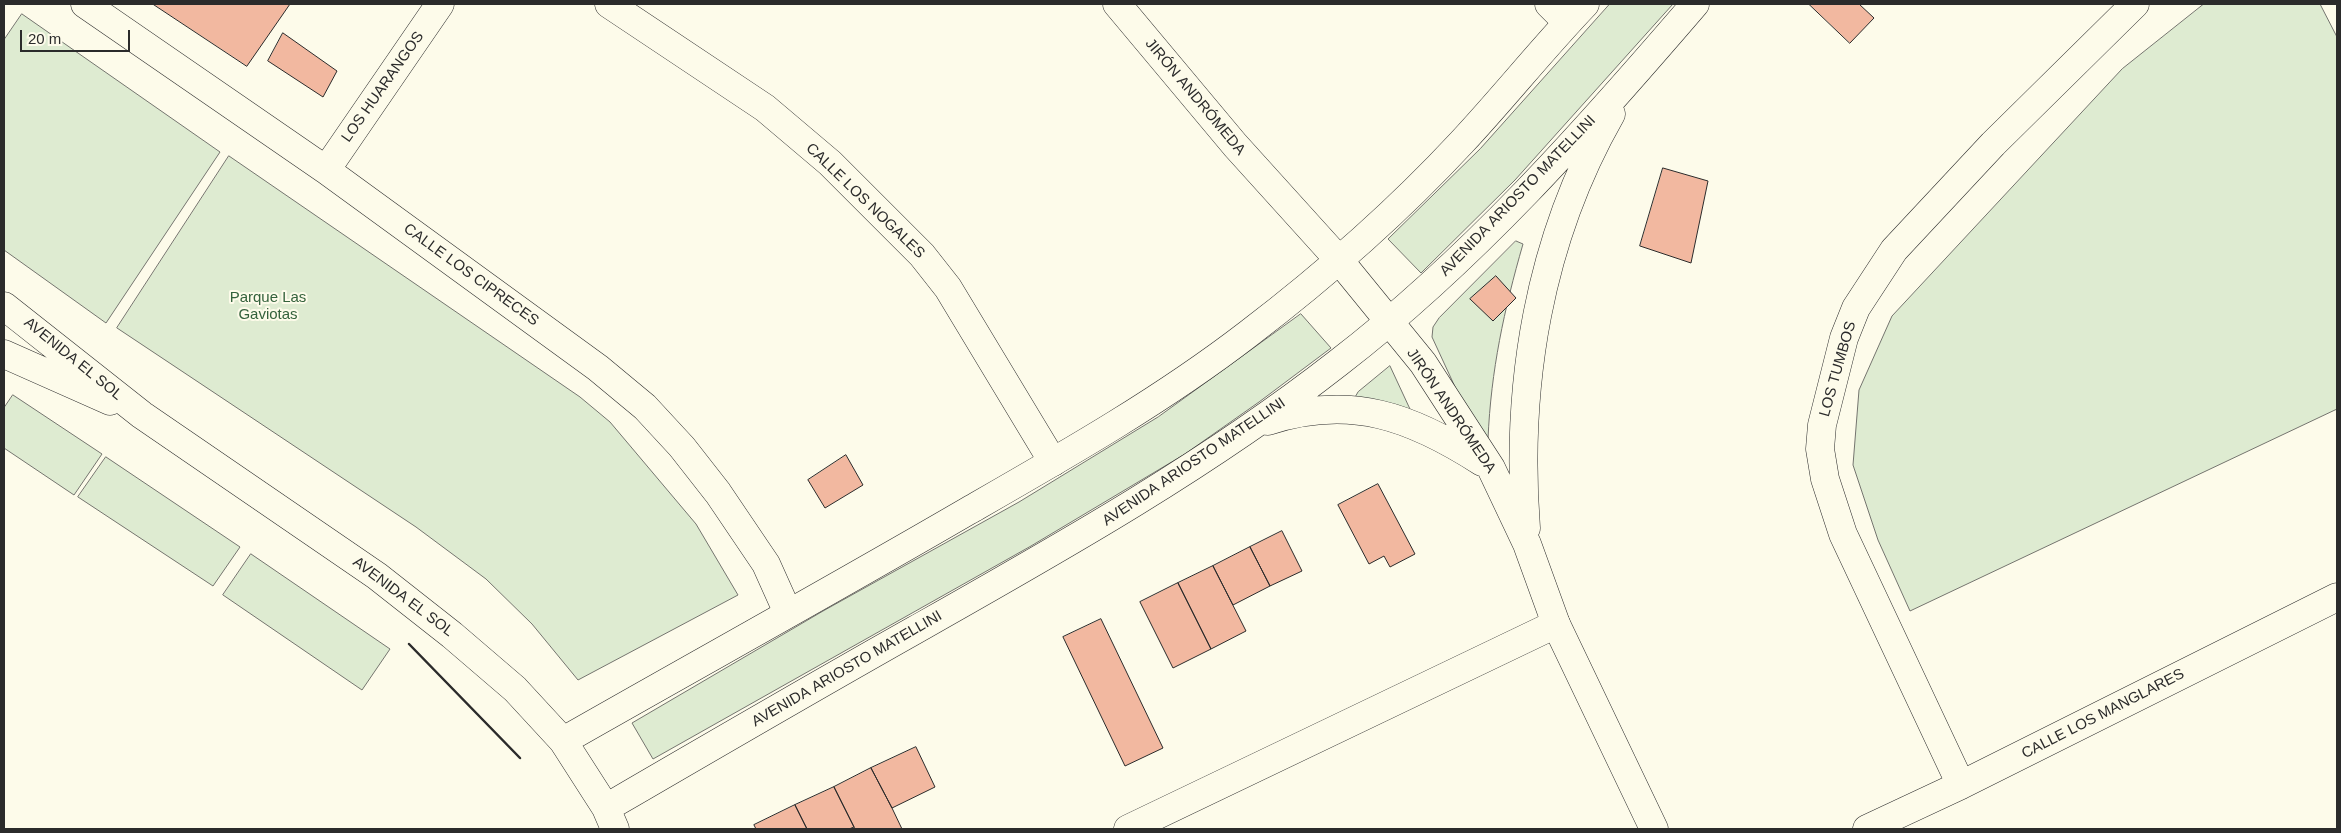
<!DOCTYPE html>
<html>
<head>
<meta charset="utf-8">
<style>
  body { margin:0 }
  #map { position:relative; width:2341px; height:833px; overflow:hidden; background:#fdfbea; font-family:Helvetica,sans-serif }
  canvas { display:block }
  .frame { position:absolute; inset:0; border:5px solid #2b2b2b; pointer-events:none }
  .scale { position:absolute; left:20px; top:30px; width:110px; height:22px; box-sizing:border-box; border:2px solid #2b2b2b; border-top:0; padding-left:6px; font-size:15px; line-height:18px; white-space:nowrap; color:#2b2b2b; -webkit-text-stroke:4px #fdfbea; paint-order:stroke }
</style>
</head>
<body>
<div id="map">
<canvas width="2341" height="833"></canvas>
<div class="frame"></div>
<div class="scale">20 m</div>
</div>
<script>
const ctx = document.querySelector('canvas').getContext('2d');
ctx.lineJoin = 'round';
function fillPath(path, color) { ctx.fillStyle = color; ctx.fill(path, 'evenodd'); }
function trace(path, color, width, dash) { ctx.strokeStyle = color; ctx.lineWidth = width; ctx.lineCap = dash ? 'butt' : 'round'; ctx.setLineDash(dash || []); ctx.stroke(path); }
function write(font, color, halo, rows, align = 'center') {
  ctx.font = font + ' Helvetica,sans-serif'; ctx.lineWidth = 4; ctx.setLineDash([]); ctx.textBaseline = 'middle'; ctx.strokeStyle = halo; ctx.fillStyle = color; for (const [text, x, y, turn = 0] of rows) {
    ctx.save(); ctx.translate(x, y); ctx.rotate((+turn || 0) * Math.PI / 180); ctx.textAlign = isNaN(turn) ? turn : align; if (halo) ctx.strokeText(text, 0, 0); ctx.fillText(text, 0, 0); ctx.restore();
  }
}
const green = new Path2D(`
  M1610,4H1673L1515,180L1421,273L1388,239L1480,149Z
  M2204,4H2320L2337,37V409L1910,611L1878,540L1853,465L1859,390L1892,316L2122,69Z
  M22,14L220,152L106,323L4,250V40Z
  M229,156L580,397L610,422L696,524L738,595L578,680L532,624L486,579L416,527L117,328Z
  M1516,241L1523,244C1504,310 1491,370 1488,439L1480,441L1432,337L1433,327L1439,318Z
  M1301,314L1331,348L1259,402L1185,454L1031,546L653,759L632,723L823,611L1019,502L1158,417Z
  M1390,366L1416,422L1354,399L1358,392Z
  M13,395L102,454L74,495L4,448V408Z
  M106,457L240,547L213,586L78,497Z
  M251,554L390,649L362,690L223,595Z`);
fillPath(green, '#deebd1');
trace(green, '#74746e', 1);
const building = new Path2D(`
  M153,4H290L247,66Z
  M1809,4H1859L1874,18L1850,43Z
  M283,33L337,71L323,97L268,61Z
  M1663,168L1708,181L1691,263L1640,246Z
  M1496,276L1516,298L1493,321L1470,299Z
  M846,455L863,485L825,508L808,480Z
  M1378,484L1415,554L1390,567L1384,556L1369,564L1338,505Z
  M1282,531L1302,571L1270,586L1250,547Z
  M1250,547L1270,586L1233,605L1213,566Z
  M1213,566L1246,631L1211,649L1178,583Z
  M1178,583L1211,649L1173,668L1140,602Z
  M1101,619L1163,748L1125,766L1063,637Z
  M916,747L935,787L892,808L871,768Z
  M871,768L892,808L902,829H855L834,787Z
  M834,787L854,827L849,829H807L795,805Z
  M795,805L807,829H756L754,825Z`);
fillPath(building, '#f2b8a0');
trace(building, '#2b2b2b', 1);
const street = new Path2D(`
  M85,4L326,170L598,368L645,407L682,447L718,493L766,564L788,613
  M609,4L765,108L830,163L922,255L948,288L1053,462
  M1117,4L1235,145L1339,260
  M1549,4L1567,22
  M326,170L440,4
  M1961,785L1843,534L1825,479L1820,449L1822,425L1844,338L1856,308L1894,250L1993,144L2135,4
  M1128,829L1556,624
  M1867,829L1961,785L2337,597`);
const secondary = new Path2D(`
  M1339,260L1423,363L1491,468L1527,544L1556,624L1654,829
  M4,306L142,415L377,576L452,635L515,689L563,741L606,808L615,829
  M4,354L110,401
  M1268,421C1351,394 1412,417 1482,462
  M1526,528C1515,384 1539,240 1611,114
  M563,741C698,664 834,589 968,511C1064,456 1161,401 1248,334C1324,276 1397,212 1462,142C1504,97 1542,49 1585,4
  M606,808C709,748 812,688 915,630C1060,548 1206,466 1338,363C1472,260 1586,131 1695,4`);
trace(street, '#2b2b2b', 29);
trace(secondary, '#2b2b2b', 29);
trace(street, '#fdfbea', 28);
trace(secondary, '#fdfbea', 28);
trace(new Path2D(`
  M409,644L520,758`), '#2b2b2b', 2.5);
write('15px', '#2b2b2b', '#fdfbea', [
  ["LOS HUARANGOS",383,87,-55],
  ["JIRÓN ANDRÓMEDA",1195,97,50],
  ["AVENIDA ARIOSTO MATELLINI",1518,196,-46],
  ["CALLE LOS NOGALES",865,201,44],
  ["CALLE LOS CIPRECES",471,275,36],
  ["AVENIDA EL SOL",73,359,39],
  ["LOS TUMBOS",1838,369,-74],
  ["JIRÓN ANDRÓMEDA",1451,411,56],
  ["AVENIDA ARIOSTO MATELLINI",1194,462,-34],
  ["AVENIDA EL SOL",403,597,37],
  ["AVENIDA ARIOSTO MATELLINI",847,669,-30],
  ["CALLE LOS MANGLARES",2103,714,-27]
]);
write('15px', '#34623c', '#fdfbea', [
  ["Parque Las",268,298],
  ["Gaviotas",268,315]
]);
</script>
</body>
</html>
